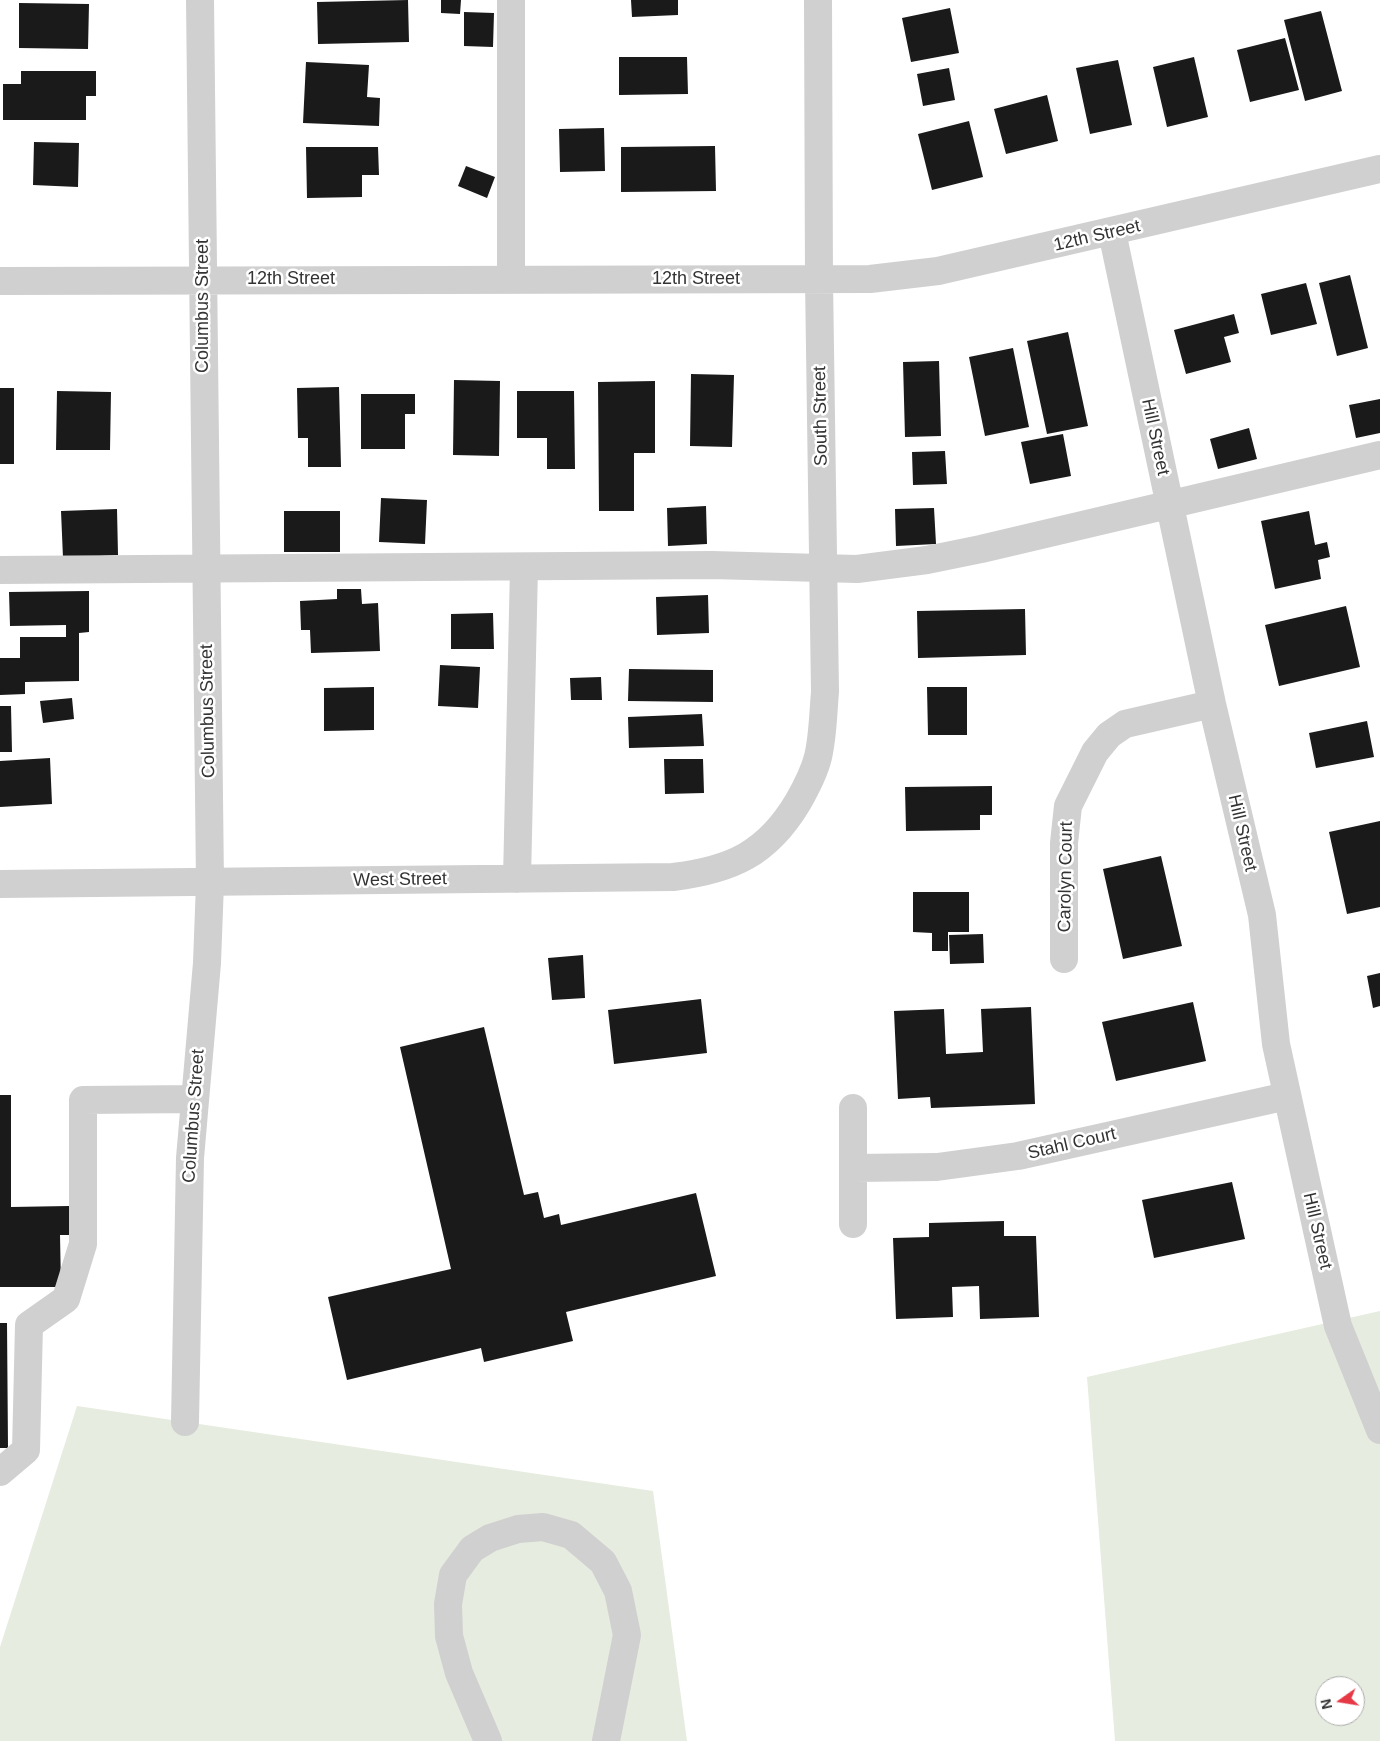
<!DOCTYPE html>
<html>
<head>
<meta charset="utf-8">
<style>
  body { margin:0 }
  #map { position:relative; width:1380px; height:1741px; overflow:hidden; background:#fff; font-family:Arial,sans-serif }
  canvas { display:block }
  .north { position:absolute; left:1315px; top:1676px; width:50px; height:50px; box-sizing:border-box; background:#fff; border:1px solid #adadad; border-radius:50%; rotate:257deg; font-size:14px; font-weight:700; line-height:20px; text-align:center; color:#333 }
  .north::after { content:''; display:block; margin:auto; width:18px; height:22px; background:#e63946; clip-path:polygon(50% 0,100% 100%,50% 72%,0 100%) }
</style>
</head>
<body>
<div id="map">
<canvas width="1380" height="1741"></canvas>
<div class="north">N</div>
</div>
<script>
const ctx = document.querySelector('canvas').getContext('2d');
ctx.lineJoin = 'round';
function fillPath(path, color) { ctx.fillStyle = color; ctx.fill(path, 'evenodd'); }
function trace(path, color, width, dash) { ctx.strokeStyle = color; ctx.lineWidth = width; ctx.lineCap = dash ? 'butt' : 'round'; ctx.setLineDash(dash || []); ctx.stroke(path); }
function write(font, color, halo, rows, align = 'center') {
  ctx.font = font + ' Arial,sans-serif'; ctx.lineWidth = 5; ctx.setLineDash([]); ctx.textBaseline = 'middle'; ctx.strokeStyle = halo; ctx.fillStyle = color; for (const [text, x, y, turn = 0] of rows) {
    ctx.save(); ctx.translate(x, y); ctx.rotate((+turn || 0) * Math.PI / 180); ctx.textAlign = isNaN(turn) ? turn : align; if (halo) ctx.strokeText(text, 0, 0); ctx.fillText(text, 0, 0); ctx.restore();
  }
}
fillPath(new Path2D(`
  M1380,1311V1741H1115L1087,1377ZM1325,1686H1355V1716H1325Z
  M77,1406L653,1491L687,1741H0V1647Z`), '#e6ecdf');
fillPath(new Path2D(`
  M408,0L409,42L318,44L317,2Z
  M441,0H461L460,14L441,13Z
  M631,0H678V15L632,17Z
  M19,3L89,4L88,49L19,48Z
  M950,8L959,53L911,62L902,18Z
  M1321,11L1342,91L1305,101L1284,20Z
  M464,12L494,13L493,47L464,46Z
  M1285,38L1299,90L1250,102L1237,50Z
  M619,57H687L688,94L619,95Z
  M1194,57L1208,117L1167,127L1153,67Z
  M1118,60L1132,125L1090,134L1076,68Z
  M306,62L369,65L367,97L380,98L379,126L303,123Z
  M949,68L955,100L923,106L917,74Z
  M21,71H96V96H86V120H3V84H21Z
  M1047,95L1058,141L1006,154L994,109Z
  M969,121L983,177L932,190L918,134Z
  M604,128L605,171L560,172L559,129Z
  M34,142L79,143L78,187L33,185Z
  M715,146L716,191L621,192V147Z
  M306,147H378L379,175H362V197L307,198Z
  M466,166L495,177L487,198L458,186Z
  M1350,275L1368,348L1337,356L1319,283Z
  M1306,283L1317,324L1271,335L1261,294Z
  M1234,314L1239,333L1224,337L1231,362L1186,374L1174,330Z
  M1068,332L1088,426L1047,434L1027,341Z
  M1013,348L1029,427L985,436L969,357Z
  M939,361L941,436L905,437L903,362Z
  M691,374L734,375L732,447L690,446Z
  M454,380L500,381L499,456L453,455Z
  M655,381V453H634V511H599L598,382Z
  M339,387L341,467H308V438H298L297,388Z
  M0,388H14V464H0Z
  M57,391L111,392L110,450H56Z
  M517,391H574L575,469H547V438H517Z
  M361,394H415V414H405V449H361Z
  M1380,399V433L1356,438L1349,405Z
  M1249,428L1257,459L1218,469L1210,439Z
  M1063,434L1071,476L1030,484L1021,442Z
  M945,451L947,484L913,485L912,452Z
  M381,498L427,500L425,544L379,542Z
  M706,506L707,544L668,546L667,508Z
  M934,508L936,544L896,546L895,509Z
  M117,509L118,555L63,558L61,511Z
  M284,511H340V552H284Z
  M1309,511L1315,545L1327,542L1330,557L1318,560L1321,579L1275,589L1261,521Z
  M337,589H361L362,604L378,603L380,651L311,653L310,630H301L300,601L337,599Z
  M89,591V632L79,633V681L25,682V694L0,695V658H20V637H66V625L10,626L9,592Z
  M708,595L709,633L657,635L656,597Z
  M1346,606L1360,667L1279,686L1265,625Z
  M1025,609L1026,655L918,658L917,611Z
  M493,613L494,649H451V614Z
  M440,665L480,667L478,708L438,706Z
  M629,669L713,670V702L628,701Z
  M601,677L602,700H571L570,678Z
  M374,687V730L324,731V688Z
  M927,687H967V735H928Z
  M72,698L74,719L43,723L40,701Z
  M0,706H11L12,752H0Z
  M702,714L704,746L629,748L628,717Z
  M1367,721L1374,757L1316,768L1309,733Z
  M50,758L52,804L0,807V761Z
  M664,759H703L704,793L665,794Z
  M992,786V815H980V830L906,831L905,787Z
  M1380,821V907L1347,914L1329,832Z
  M1161,856L1182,946L1123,959L1103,869Z
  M913,892H969V932H948V951H932V933L913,932Z
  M983,934L984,963L950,964L949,935Z
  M583,955L585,998L552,1000L548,958Z
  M1380,973V1006L1373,1008L1367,976Z
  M701,999L707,1053L614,1064L608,1010Z
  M1193,1002L1206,1061L1116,1081L1102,1022Z
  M1031,1007L1035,1104L931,1108L930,1097L898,1099L894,1011L944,1009L946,1054L983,1052L981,1009Z
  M484,1027L524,1195L538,1192L544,1218L559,1214L561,1225L696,1193L716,1276L566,1312L573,1341L484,1362L481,1348L347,1380L328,1297L451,1269L400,1047Z
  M0,1095H11V1207L69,1206V1235H60L61,1287H0Z
  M1232,1182L1245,1239L1154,1258L1142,1200Z
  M1004,1221V1236H1036L1039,1317L980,1319L979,1286L952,1287L953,1317L896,1319L893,1238L929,1237V1223Z
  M0,1323H7L8,1448H0Z`), '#1a1a1a');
trace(new Path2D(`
  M511,0V279
  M1112,232L1212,704L1262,915L1276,1044L1338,1326L1380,1430
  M0,281L870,279L938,271L1380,169
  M0,570L712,565L857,569L927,560L981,549L1380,455
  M517,879L524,567
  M0,884L673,877C731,870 767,854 798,802C806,788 814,773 818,757C823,736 823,714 825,692L819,280L818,0
  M1064,959V843L1068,806L1095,752L1109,735L1125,724L1212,704
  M854,1168L937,1167L1018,1156L1287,1096
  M853,1224V1108
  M185,1422L190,1158L207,963L210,883L200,0
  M0,1472L26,1450L29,1325L66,1299L83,1244V1100L194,1099
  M488,1741L459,1673L449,1636L448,1604L453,1575L472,1549L490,1538L518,1529L543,1527L571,1535L603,1562L618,1591L627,1635L606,1741`), '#d0d0d0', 28);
write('18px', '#333', '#fff', [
  ["12th Street",1097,236,-13],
  ["12th Street",291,279],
  ["12th Street",696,279],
  ["Columbus Street",203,306,-90],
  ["South Street",821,416,-91],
  ["Hill Street",1155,437,78],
  ["Columbus Street",208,711,-91],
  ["Hill Street",1242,833,77],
  ["Carolyn Court",1066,877,-89],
  ["West Street",400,880,-1],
  ["Columbus Street",194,1116,-86],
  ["Stahl Court",1072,1144,-13],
  ["Hill Street",1317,1231,77]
]);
</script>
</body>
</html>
